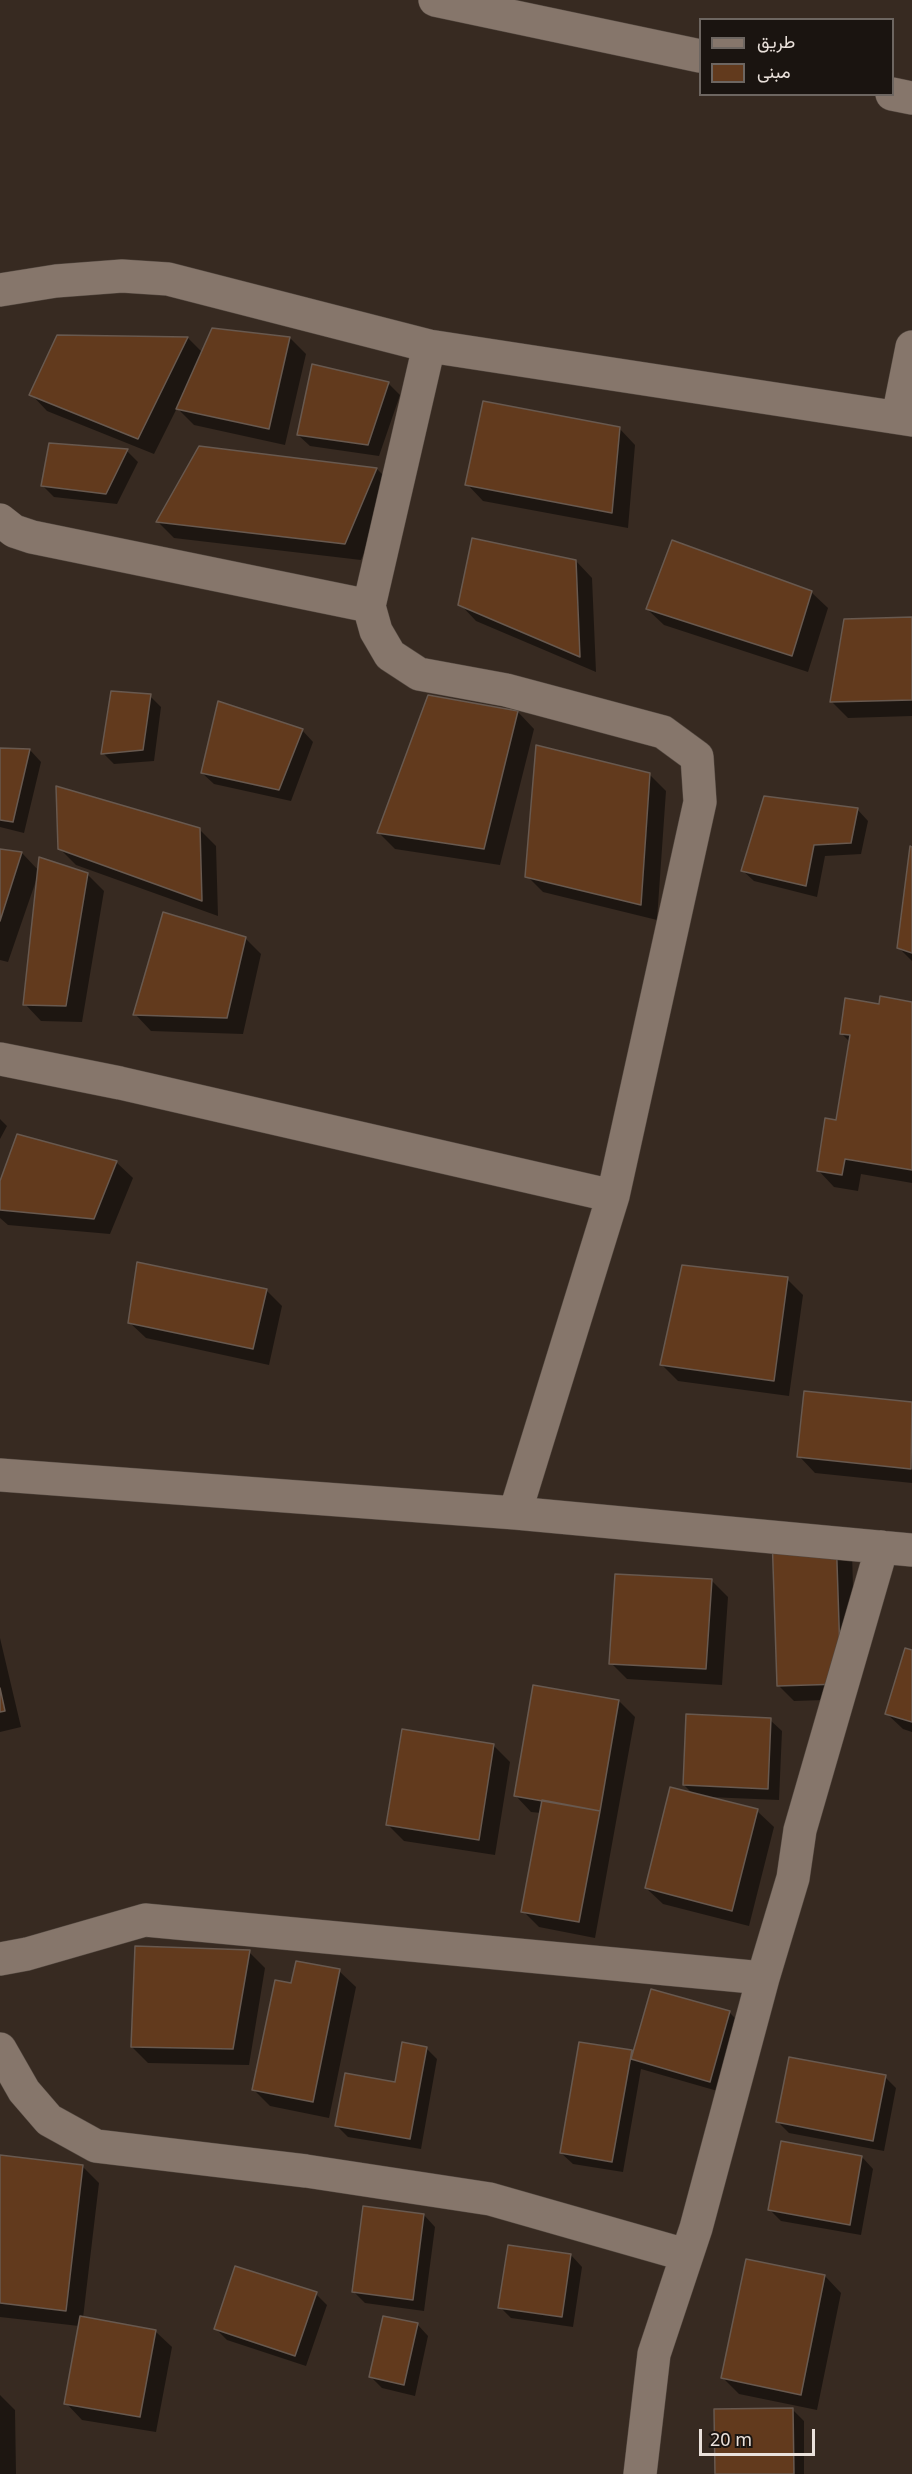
<!DOCTYPE html>
<html>
<head>
<meta charset="utf-8">
<style>
  body { margin:0 }
  #map { position:relative; width:912px; height:2474px; overflow:hidden; background:#372a21; font-family:"Noto Sans",Vazirmatn,sans-serif }
  canvas { display:block }
  .legend { position:absolute; left:699px; top:18px; width:195px; height:78px; box-sizing:border-box; background:#1a1410; border:2px solid #6d6661; margin:0; padding:8px 10px; list-style:none; font-size:18px; color:#eae1db }
  .legend li { display:flex; align-items:center; gap:12px; height:30px }
  .legend b { width:30px; border:2px solid #6d6661 }
  .scale { position:absolute; left:699px; top:2429px; width:116px; height:27px; box-sizing:border-box; border:3px solid #eae1db; border-top:0; padding-left:8px; font-size:18px; line-height:21px; white-space:nowrap; color:#eae1db; -webkit-text-stroke:4px #1a1410; paint-order:stroke }
</style>
</head>
<body>
<div id="map">
<canvas width="912" height="2474"></canvas>
<ul class="legend">
<li><b style="height:8px;background:#86766b"></b>طريق</li>
<li><b style="height:16px;background:#623a1d"></b>مبنى</li>
</ul>
<div class="scale">20 m</div>
</div>
<script>
const ctx = document.querySelector('canvas').getContext('2d');
ctx.lineJoin = 'round';
function fillPath(path, color) { ctx.fillStyle = color; ctx.fill(path, 'evenodd'); }
function trace(path, color, width, dash) { ctx.strokeStyle = color; ctx.lineWidth = width; ctx.lineCap = dash ? 'butt' : 'round'; ctx.setLineDash(dash || []); ctx.stroke(path); }
fillPath(new Path2D(`
  M57,336L188,338L203,353L290,338L306,354L285,445L194,425L177,408L154,454L47,411L31,394Z
  M388,383L400,395L379,456L310,446L298,435Z
  M619,428L635,445L628,528L483,501L467,484Z
  M199,448L377,469L393,485L361,560L174,538L158,522Z
  M127,451L138,462L117,504L54,497L43,486Z
  M576,561L592,578L596,672L476,621L460,604Z
  M811,592L828,608L808,672L664,625L647,609Z
  M912,619V716L848,718L832,702Z
  M150,696L161,707L154,761L114,764L103,753Z
  M518,712L534,729L500,865L395,849L379,833Z
  M302,730L313,742L291,801L214,784L202,773Z
  M0,749L30,750L41,762L24,833L0,827Z
  M650,775L666,791L657,920L543,892L527,876Z
  M857,809L868,821L861,854L825,856L817,897L754,881L742,870Z
  M199,829L216,846L218,916L76,865L60,849Z
  M912,849V961L899,948Z
  M0,851L22,853L39,871L87,874L104,891L82,1022L41,1021L25,1004L39,872L8,962L0,960Z
  M245,938L261,954L243,1034L151,1031L135,1014Z
  M912,1003V1183L861,1174L858,1191L834,1187L818,1170L837,1122L850,1042L841,1033L881,1006Z
  M0,1119L7,1126L0,1139Z
  M116,1162L133,1178L110,1234L8,1225L0,1218V1185Z
  M787,1279L803,1295L789,1396L678,1381L662,1365Z
  M266,1290L282,1306L269,1365L146,1338L129,1322Z
  M806,1393L912,1403V1483L815,1473L799,1456Z
  M773,1537L852,1551L856,1699L794,1701L778,1685Z
  M712,1581L728,1597L722,1685L627,1679L611,1663Z
  M0,1638L21,1727L0,1732Z
  M912,1651V1732L903,1729L886,1713Z
  M619,1701L635,1717L595,1938L539,1927L523,1911L541,1813L531,1812L515,1795Z
  M770,1720L782,1731L779,1800L708,1797L757,1811L774,1827L749,1926L663,1904L646,1888L694,1795L684,1785Z
  M493,1745L510,1762L495,1855L404,1841L388,1825Z
  M249,1952L265,1968L249,2065L148,2063L132,2047Z
  M339,1971L356,1987L329,2118L270,2106L254,2090Z
  M652,1991L730,2013L741,2024L721,2092L641,2069L623,2172L573,2164L561,2153L631,2052L634,2054Z
  M426,2048L437,2059L421,2149L348,2137L337,2126L396,2083Z
  M885,2077L896,2088L884,2151L789,2133L778,2122Z
  M0,2157L82,2166L99,2183L83,2318L155,2331L172,2347L156,2432L82,2420L66,2403L79,2326L0,2317Z
  M862,2157L873,2169L861,2235L781,2221L769,2209Z
  M424,2215L435,2227L424,2311L365,2303L354,2292Z
  M571,2255L582,2267L573,2327L511,2318L500,2307Z
  M825,2276L841,2293L817,2410L739,2394L723,2378Z
  M316,2294L327,2305L306,2366L227,2340L216,2329Z
  M417,2324L428,2336L415,2396L382,2388L371,2377Z
  M0,2395L15,2410L16,2474H0Z
  M792,2409L804,2421V2474H717Z`), '#0007');
const building = new Path2D(`
  M212,328L290,337L269,429L176,409Z
  M57,335L188,337L138,439L29,395Z
  M312,364L389,382L368,445L297,435Z
  M483,401L620,427L612,513L465,485Z
  M49,443L128,449L106,494L41,486Z
  M199,446L377,468L345,544L156,522Z
  M472,538L576,560L580,657L458,605Z
  M672,540L812,591L792,656L646,609Z
  M912,617V700L830,702L844,619Z
  M111,691L151,694L143,750L101,754Z
  M428,695L518,711L484,849L377,833Z
  M218,701L303,729L279,790L201,773Z
  M536,745L650,773L641,905L525,877Z
  M0,748L30,749L13,822L0,820Z
  M56,786L200,828L202,901L58,849Z
  M764,796L858,808L851,843L814,845L806,886L741,871Z
  M910,846L912,847V953L897,948Z
  M0,849L22,852L0,921Z
  M39,857L88,873L66,1006L23,1005Z
  M163,912L246,937L227,1018L133,1015Z
  M880,996L912,1002V1170L845,1159L842,1175L817,1171L825,1118L836,1120L850,1035L840,1034L845,998L879,1004Z
  M17,1134L117,1161L94,1219L0,1210V1181Z
  M137,1262L267,1289L253,1349L128,1323Z
  M682,1265L788,1277L774,1381L660,1365Z
  M804,1391L912,1402L911,1469L797,1457Z
  M836,1533L841,1684L777,1686L772,1535Z
  M615,1574L712,1579L706,1669L609,1664Z
  M905,1648L912,1650V1722L885,1714Z
  M533,1685L619,1700L600,1811L514,1796Z
  M0,1688L5,1711L0,1712Z
  M686,1714L771,1718L768,1789L683,1785Z
  M402,1729L494,1744L479,1840L386,1825Z
  M670,1787L758,1809L732,1911L645,1888Z
  M542,1800L600,1811L579,1922L521,1912Z
  M135,1946L250,1950L233,2049L131,2047Z
  M296,1961L340,1969L313,2102L252,2090L275,1980L291,1983Z
  M651,1989L730,2011L710,2082L631,2059Z
  M402,2042L427,2047L410,2139L335,2126L345,2073L395,2082Z
  M579,2042L632,2050L612,2162L560,2153Z
  M789,2057L886,2075L873,2141L776,2122Z
  M781,2141L862,2156L850,2225L768,2210Z
  M0,2155L83,2165L66,2311L0,2303Z
  M363,2206L424,2214L413,2300L352,2292Z
  M508,2245L571,2254L562,2317L498,2308Z
  M746,2259L825,2275L801,2395L721,2378Z
  M235,2266L317,2292L295,2356L214,2329Z
  M80,2316L156,2330L140,2417L64,2404Z
  M383,2316L418,2323L404,2385L369,2377Z
  M793,2408L794,2474H715L714,2409Z`);
fillPath(building, '#623a1d');
trace(building, '#68594f', 1.5);
const street = new Path2D(`
  M0,290L56,281L122,276L168,279L429,346L912,420
  M429,346L369,606L376,631L390,655L419,674L506,690L663,732L697,757L700,802L613,1196L515,1513
  M898,417L912,347
  M0,520L14,531L32,537L369,606
  M0,1059L120,1083L613,1196
  M0,1475L515,1513L912,1550
  M0,1959L27,1954L145,1920L763,1978
  M0,2049L24,2091L49,2120L96,2146L306,2171L490,2199L686,2255
  M640,2474L654,2354L696,2228L763,1978L793,1878L800,1830L882,1547`);
const secondary = new Path2D(`
  M435,0L700,56
  M892,94L912,98`);
trace(street, '#534840', 34);
trace(secondary, '#534840', 34);
trace(street, '#86766b', 33);
trace(secondary, '#86766b', 33);
</script>
</body>
</html>
